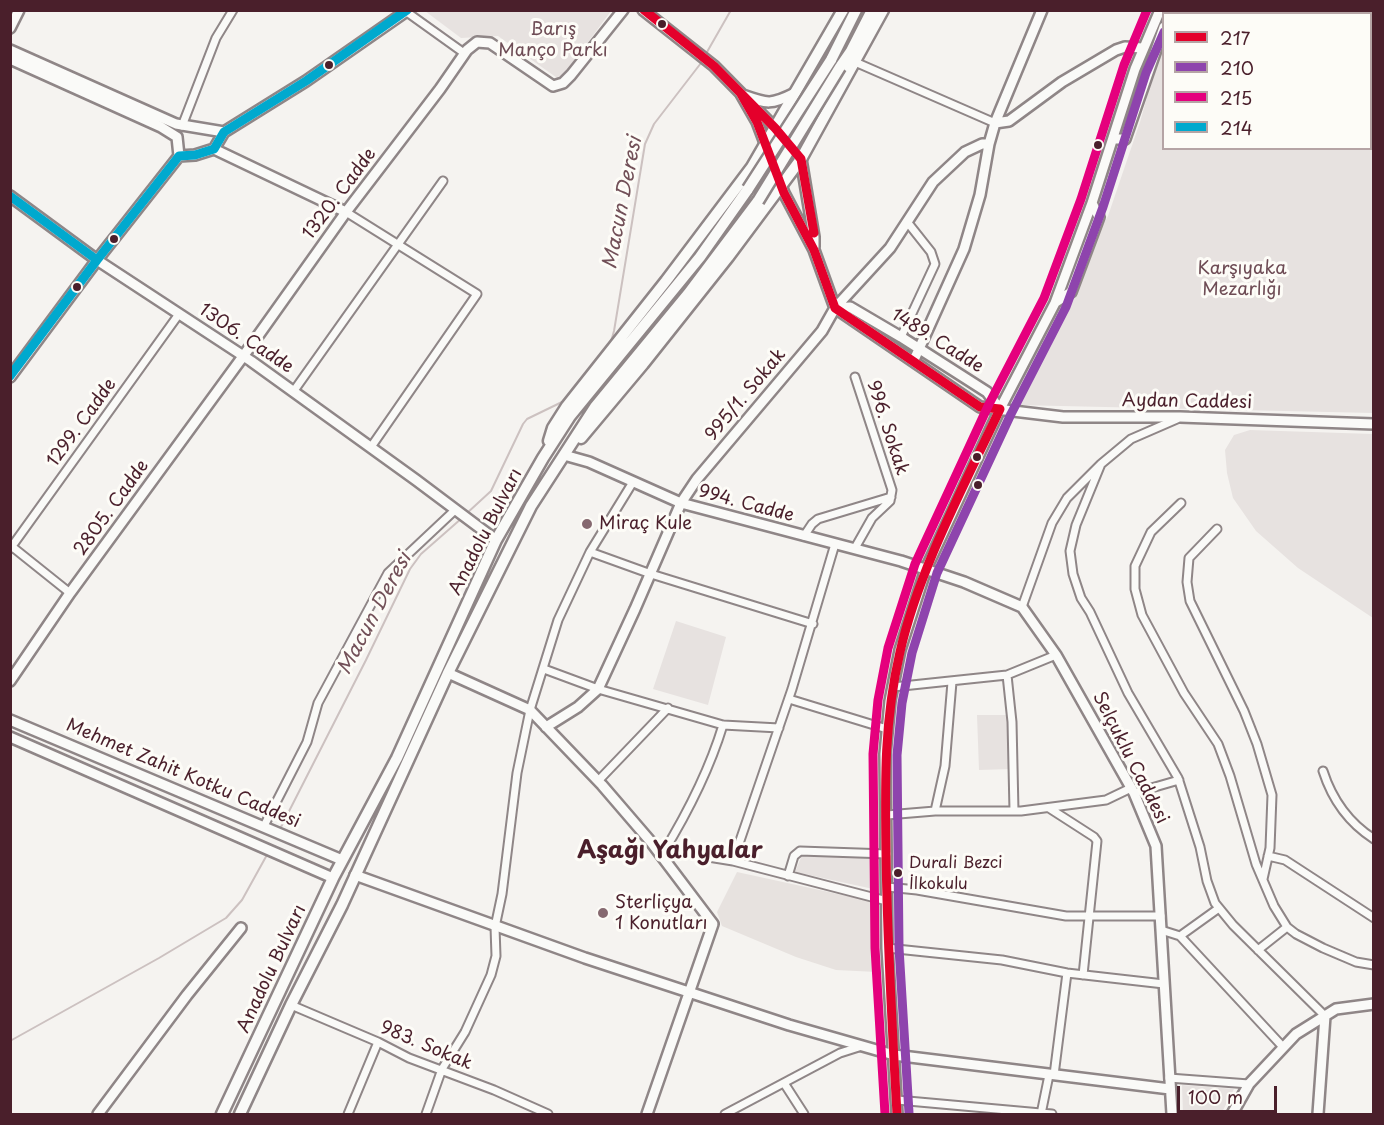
<!DOCTYPE html>
<html>
<head>
<meta charset="utf-8">
<style>
  body { margin:0 }
  #map { position:relative; width:1384px; height:1125px; overflow:hidden; background:#f5f3f0; font-family:"Playpen Sans",sans-serif }
  canvas { display:block }
  .frame { position:absolute; inset:0; border:12px solid #4a1f2b; pointer-events:none }
  .legend { position:absolute; left:1162px; top:12px; width:210px; height:138px; box-sizing:border-box; background:#fdfcf7; border:2px solid #b5a4a5; margin:0; padding:8px 10px; list-style:none; font-size:18px; color:#4a1f2b }
  .legend li { display:flex; align-items:center; gap:12px; height:30px }
  .legend b { width:30px; border:2px solid #b5a4a5 }
  .scale { position:absolute; left:1177px; top:1086px; width:100px; height:27px; box-sizing:border-box; border:3px solid #4a1f2b; border-top:0; padding-left:8px; font-size:18px; line-height:21px; white-space:nowrap; color:#4a1f2b; -webkit-text-stroke:4px #fdfcf7; paint-order:stroke }
</style>
</head>
<body>
<div id="map">
<canvas width="1384" height="1125"></canvas>
<div class="frame"></div>
<ul class="legend">
<li><b style="height:8px;background:#e4002b"></b>217</li>
<li><b style="height:8px;background:#8e44ad"></b>210</li>
<li><b style="height:8px;background:#e5007d"></b>215</li>
<li><b style="height:8px;background:#00a9ce"></b>214</li>
</ul>
<div class="scale">100 m</div>
</div>
<script>
const ctx = document.querySelector('canvas').getContext('2d');
ctx.lineJoin = 'round';
function fillPath(path, color) { ctx.fillStyle = color; ctx.fill(path, 'evenodd'); }
function trace(path, color, width, dash) { ctx.strokeStyle = color; ctx.lineWidth = width; ctx.lineCap = dash ? 'butt' : 'round'; ctx.setLineDash(dash || []); ctx.stroke(path); }
function write(font, color, halo, rows, align = 'center') {
  ctx.font = font + ' "Playpen Sans",sans-serif'; ctx.lineWidth = 6; ctx.setLineDash([]); ctx.textBaseline = 'middle'; ctx.strokeStyle = halo; ctx.fillStyle = color; for (const [text, x, y, turn = 0] of rows) {
    ctx.save(); ctx.translate(x, y); ctx.rotate((+turn || 0) * Math.PI / 180); ctx.textAlign = isNaN(turn) ? turn : align; if (halo) ctx.strokeText(text, 0, 0); ctx.fillText(text, 0, 0); ctx.restore();
  }
}
fillPath(new Path2D(`
  M737,872L879,903L877,972L836,970L796,957L722,926L717,912Z`), '#e7e2df');
fillPath(new Path2D(`
  M425,11H611L560,80L498,36L461,38Z
  M1181,11H1373V413L1016,405L1014,396L1076,273L1108,216L1140,122L1157,62L1163,47L1164,148H1370V14L1180,13Z
  M1250,430L1373,434V618L1298,568L1256,531L1233,498L1227,473L1225,450L1234,435Z
  M676,621L726,637L708,705L653,689Z
  M977,715H1008L1011,769L979,770Z
  M802,855L879,859L878,890L795,872Z
  M1182,1085L1234,1089L1221,1114H1183Z`), '#e7e2e0');
trace(new Path2D(`
  M707,52L731,10
  M610,345L614,331L645,144L654,124L701,63
  M466,514L491,491L523,424L527,419L562,402L568,396
  M281,827L366,660L410,569L421,554L462,518
  M10,1041L159,958L226,918L242,900L268,853`), '#ccc1c0', 2);
const street = new Path2D(`
  M404,10L464,53
  M855,62L995,123
  M182,126L216,38L233,10
  M346,212L477,294L371,447
  M901,337L935,264L931,252L908,223
  M855,377L892,490L890,501L872,518L855,548
  M293,392L443,181
  M1101,464L1076,525L1070,551L1073,574L1081,598L1090,612L1128,693L1178,778L1200,847L1207,881L1215,903L1233,925L1325,1016
  M1181,503L1151,532L1135,566V589L1142,615L1184,693L1218,744L1230,776L1256,864L1274,906L1287,927L1296,934L1323,948L1356,962L1374,965
  M1217,529L1189,558L1187,582L1190,601L1244,711L1257,744L1272,795L1270,848L1263,879
  M804,536L812,524L818,519L891,497
  M10,545L70,593
  M10,549L179,314
  M590,552L651,574L813,624
  M1022,607L1052,523L1067,498L1101,464L1131,439L1177,419
  M544,669L598,689L723,725L779,728
  M1007,675L1012,722L1014,811
  M893,687L1007,675L1056,655
  M789,699L887,729
  M1323,771C1332,799 1349,823 1374,839
  M598,781L668,708
  M1134,793L1179,780
  M1049,808L1094,837L1097,841L1083,975
  M935,811L945,766L952,682
  M887,815L935,811H1021L1106,800L1131,788
  M264,826L307,742L318,703L388,573L455,510
  M665,850L733,861L887,901
  M663,853C688,812 709,771 723,725
  M1268,856L1285,860L1374,918
  M733,861L792,689L835,544
  M788,876L794,856L800,851L887,854
  M887,887L917,890L1066,916H1161
  M1161,930L1180,936L1283,1047
  M1180,936L1219,908
  M887,948L1002,960L1067,973L1164,984
  M1258,950L1287,927
  M291,1005L378,1042L409,1058L494,1090L548,1114
  M1054,1075L1067,973
  M1169,1078L1249,1084
  M784,1083L804,1114
  M897,1100L1052,1114
  M348,1114L378,1042
  M426,1114L442,1069L465,1032L491,975L496,956L495,927L502,894L517,773L530,710L558,620L590,552L633,482
  M725,1114L840,1053L862,1046
  M1041,1114L1049,1075`);
const secondary = new Path2D(`
  M643,10L714,66L775,128L801,159L814,237V247
  M1171,14L1173,10
  M10,28L19,10
  M10,50L176,124L224,132
  M10,59L161,127L177,137
  M741,94L757,122L784,193L814,250L835,308L980,407L1063,417H1180L1374,424
  M743,95C768,104 771,105 795,93
  M995,123L1009,121L1062,82L1116,50L1125,47L1143,48
  M1113,139H1125L1164,27
  M214,149L346,212
  M179,156L195,155L214,149L224,132L306,81L408,10
  M10,196L97,260L251,361L416,480L496,540
  M1056,302L1071,292L1099,217L1092,203
  M835,308L850,307L901,337L987,392L1000,409
  M914,360L964,249L980,195L989,144L995,123L1042,10
  M10,377L97,260L179,156L177,137
  M564,455L589,462L681,503L901,561L964,582L1022,607L1056,655L1134,793L1156,846L1172,1114
  M448,673L530,710L602,785L651,842L713,924L647,1114
  M10,681L70,593L255,340L346,212L440,89L467,50L477,42L490,43L553,86L563,83L571,75L623,10
  M10,720L342,860
  M546,727L578,707L598,689L635,609L681,503L697,479L822,331L835,308L890,248L933,182L965,152L982,144H989
  M10,737L333,878
  M355,875L585,958L789,1025L894,1055L1170,1089
  M98,1114L187,995L241,928
  M897,1114L887,948L885,754L890,701L900,650L926,569L1000,409L1055,303L1092,203L1135,69L1160,10
  M1232,1114L1249,1084L1296,1034L1336,1009L1374,1004
  M1318,1114L1325,1016`);
const primary = new Path2D(`
  M831,60L856,10
  M840,67L851,51L872,10
  M581,438L643,364L728,257L801,159L883,10
  M549,441L553,428L567,406L666,281L752,167L843,10
  M222,1114L333,878L397,758L496,540L543,458L570,416L700,257L748,189
  M240,1114L291,1005L342,905L448,673L531,506L595,407L688,294L758,201`);
trace(street, '#8f8687', 11);
trace(secondary, '#8f8687', 14);
trace(primary, '#8f8687', 15);
trace(street, '#fafaf8', 7);
trace(secondary, '#fafaf8', 9);
trace(primary, '#fafaf8', 10);
const primaryBridge = new Path2D(`
  M748,189L831,60
  M758,201L840,67`);
trace(primaryBridge, '#8f8687', 15, []);
trace(primaryBridge, '#fafaf8', 10);
trace(new Path2D(`
  M644,10L714,66L775,128L801,159L814,233
  M741,94L757,122L784,193L814,250L835,308L980,407L1000,409
  M897,1114C892,1026 887,939 886,851C885,781 884,721 900,652C919,569 964,486 1000,409`), '#e4002b', 9);
trace(new Path2D(`
  M909,1113L899,948L897,755L902,703L912,653L937,573L1011,414L1066,307L1103,207L1146,73L1164,32`), '#8e44ad', 9);
trace(new Path2D(`
  M885,1114L875,948L873,754L878,700L888,648L915,564L989,404L1044,298L1081,199L1124,65L1147,10`), '#e5007d', 9);
trace(new Path2D(`
  M10,196L97,260
  M10,376L97,260L179,156L195,155L214,149L224,132L306,81L407,10`), '#00a9ce', 9);
for (const [x, y, r, color] of [
  [662,24,5,"#4a1f2b"],
  [329,65,5,"#4a1f2b"],
  [1098,145,5,"#4a1f2b"],
  [114,239,5,"#4a1f2b"],
  [77,287,5,"#4a1f2b"],
  [977,457,5,"#4a1f2b"],
  [978,485,5,"#4a1f2b"],
  [587,524,6,"#866970"],
  [898,873,5,"#4a1f2b"],
  [603,913,6,"#866970"]
]) { const dot = new Path2D(); dot.arc(x, y, r, 0, 2 * Math.PI); ctx.fillStyle = color; ctx.fill(dot); trace(dot, '#fdfcf7', 2); }
write('16px', '#4a1f2b', '#fdfcf7', [
  ["Durali Bezci",909,864],
  ["İlkokulu",909,885]
], 'left');
write('18px', '#6e4c55', '#fdfcf7', [
  ["Barış",553,30],
  ["Manço Parkı",553,51],
  ["Karşıyaka",1242,269],
  ["Mezarlığı",1242,290]
]);
write('18px', '#4a1f2b', '#fdfcf7', [
  ["1320. Cadde",340,194,-53],
  ["1306. Cadde",246,339,34],
  ["1489. Cadde",937,341,32],
  ["995/1. Sokak",746,395,-50],
  ["Aydan Caddesi",1187,402,1],
  ["1299. Cadde",82,423,-54],
  ["996. Sokak",887,428,72],
  ["994. Cadde",746,504,15],
  ["2805. Cadde",112,508,-54],
  ["Anadolu Bulvarı",486,532,-63],
  ["Selçuklu Caddesi",1130,758,63],
  ["Mehmet Zahit Kotku Caddesi",183,774,23],
  ["Anadolu Bulvarı",272,969,-65],
  ["983. Sokak",426,1046,23]
]);
write('18px', '#4a1f2b', '#fdfcf7', [
  ["Miraç Kule",599,524],
  ["Sterliçya",615,903],
  ["1 Konutları",615,924]
], 'left');
write('italic 20px', '#725058', '#fdfcf7', [
  ["Macun Deresi",623,203,-79],
  ["Macun Deresi",375,614,-62]
]);
write('bold 24px', '#4a1f2b', '#fdfcf7', [
  ["Aşağı Yahyalar",670,851]
]);
</script>
</body>
</html>
